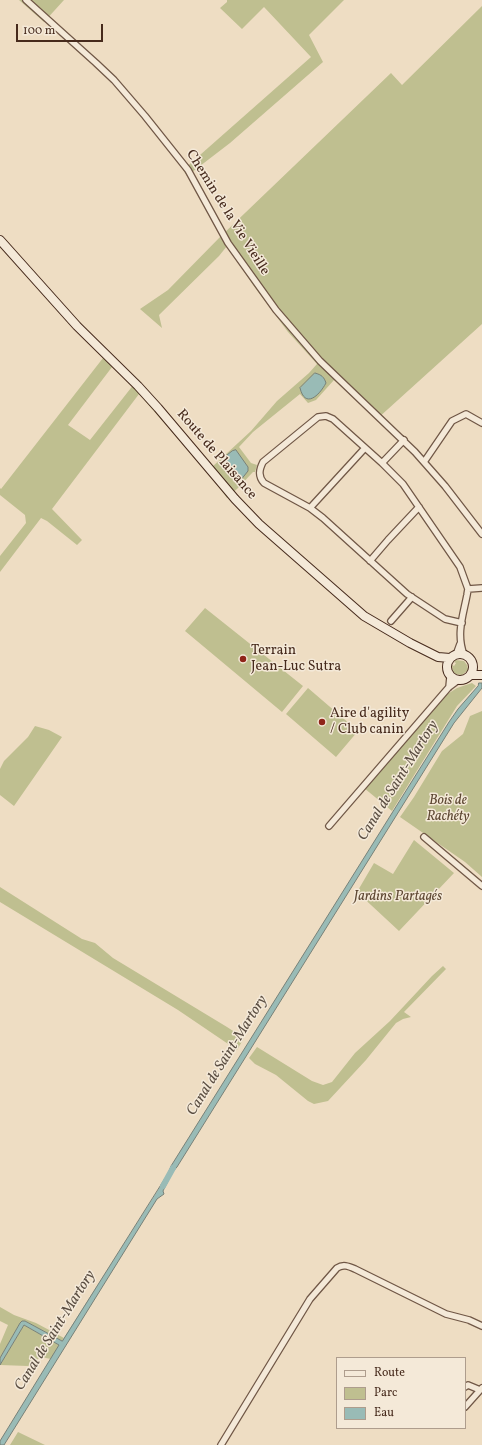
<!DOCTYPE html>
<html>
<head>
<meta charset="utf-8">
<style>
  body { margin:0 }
  #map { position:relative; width:482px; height:1445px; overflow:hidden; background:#eeddc3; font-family:Vollkorn,serif }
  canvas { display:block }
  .legend { position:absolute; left:336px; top:1357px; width:130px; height:72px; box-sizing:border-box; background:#f4e9d8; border:1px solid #ae9d8d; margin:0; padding:5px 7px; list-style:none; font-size:12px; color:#462a1c }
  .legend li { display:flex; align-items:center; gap:8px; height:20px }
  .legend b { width:20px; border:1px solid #ae9d8d }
  .scale { position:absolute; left:16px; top:24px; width:87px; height:18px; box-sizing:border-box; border:2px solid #462a1c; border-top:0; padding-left:5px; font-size:12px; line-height:14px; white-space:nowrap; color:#462a1c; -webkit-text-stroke:3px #f4e9d8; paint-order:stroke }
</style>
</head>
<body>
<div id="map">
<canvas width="482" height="1445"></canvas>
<ul class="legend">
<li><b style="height:5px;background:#f4e9d8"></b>Route</li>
<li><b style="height:11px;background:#bfbf90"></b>Parc</li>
<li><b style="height:11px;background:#99bbb6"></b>Eau</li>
</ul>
<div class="scale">100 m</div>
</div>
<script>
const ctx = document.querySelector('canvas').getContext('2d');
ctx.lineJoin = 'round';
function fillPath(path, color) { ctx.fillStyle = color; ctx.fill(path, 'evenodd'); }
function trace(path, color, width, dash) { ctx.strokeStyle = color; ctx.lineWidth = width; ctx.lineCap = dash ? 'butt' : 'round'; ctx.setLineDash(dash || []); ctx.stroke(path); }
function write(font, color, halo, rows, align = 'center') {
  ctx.font = font + ' Vollkorn,serif'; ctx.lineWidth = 3; ctx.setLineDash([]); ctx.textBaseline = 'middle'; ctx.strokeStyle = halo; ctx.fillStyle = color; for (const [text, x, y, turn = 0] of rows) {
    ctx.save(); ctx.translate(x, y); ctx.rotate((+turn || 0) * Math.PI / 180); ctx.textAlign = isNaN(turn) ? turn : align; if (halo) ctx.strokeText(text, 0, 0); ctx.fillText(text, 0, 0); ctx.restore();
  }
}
fillPath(new Path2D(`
  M19,0H64L44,22Z
  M227,0H344L309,35L323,62L230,143L187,176L183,170L311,57L264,7L242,29L220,8L227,2Z
  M482,6V324L377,419L334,380L316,400L308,403L300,394L253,432L239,447L251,463L257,465L255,472H253L238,488L227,498L213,479L139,394L52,509L82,540L77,545L47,521L41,518L0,572V556L26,523L25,515L0,495V488L1,489L103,358L112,367L68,425L90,440L138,379L212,467L251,431L277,401L309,373L317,364L288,332L253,285L227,246L219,256L159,315L162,328L140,309L168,290L221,236L391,73L402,85Z
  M205,608L303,686L282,712L185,631Z
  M456,660L464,661L467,665L468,670L462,675L456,674L453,672L452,665L454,666L456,663L454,662Z
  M472,683L476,686L457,706L392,811L364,788L446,695L457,688Z
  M308,688L358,731L336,757L286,714Z
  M482,711V877L465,862L400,817L414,797L442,751L463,734L470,716Z
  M35,726L49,730L62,737L14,806L0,795V769L4,761L28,737Z
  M414,840L454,873L399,931L357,892L374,863L393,874Z
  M0,887L82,939L95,943L113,958L227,1027L244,1038L237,1050L178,1010L0,902Z
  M443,966L446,969L404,1012L411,1017L403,1019L396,1023L366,1060L328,1101L314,1104L308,1101L276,1075L255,1064L249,1058L257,1047L312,1081L323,1085L332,1082L355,1053L390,1021L432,976Z
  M0,1307L14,1315L36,1323L64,1338L62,1341L25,1321L20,1323L0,1358V1344L8,1325L0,1321Z
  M24,1325L59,1345L51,1359L41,1357L28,1366L0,1365Z
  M18,1432L45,1445H10Z`), '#bfbf90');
const water = new Path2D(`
  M315,373C322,375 324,377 326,383C319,396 305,409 300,388Z
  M236,450L248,467V471L240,481L235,479L222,464V459L232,451Z
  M479,683H482V688L454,723L177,1167L170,1175L168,1174L171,1166L449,722L458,709L478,686Z
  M165,1179L168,1181L163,1191L164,1194L157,1199L4,1445H0V1441L59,1345L24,1325L0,1365V1358L20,1323L22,1321H25L62,1341Z`);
fillPath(water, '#99bbb6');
trace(water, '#788178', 1);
trace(new Path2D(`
  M163,1186L173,1168`), '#99bbb6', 6);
const minor = new Path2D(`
  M26,0L96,63L114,80L145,116L188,170L228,243L276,310L320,361L415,452L445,486L482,534
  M424,462L452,421L466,414L482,423
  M382,463L404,440
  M310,508L365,448
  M370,561L388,540L419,507
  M468,589L482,588
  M391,621L412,597
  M462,623L445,619L407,594L323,518L310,508L264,483C258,476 259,470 263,462L318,417L326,416L333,419L382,463L403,484L460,567L468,589L467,595C463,616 456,634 464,655
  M456,655L460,644
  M449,687L450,677
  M329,826L449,687L457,681
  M424,837L482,886
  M465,1387L468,1385L480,1390
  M465,1407L482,1388
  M221,1445L310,1299L337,1268C343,1264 348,1266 355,1269L446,1314L469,1320L482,1326`);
const secondary = new Path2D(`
  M0,240L77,326L138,386L158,408L235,499L259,524L364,616L410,643L438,657L450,658
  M447 667a13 13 0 1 1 26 0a13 13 0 1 1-26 0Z
  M471,675H482`);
trace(minor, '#705746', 8);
trace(secondary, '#462a1c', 10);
trace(minor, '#f4e9d8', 5.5);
trace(secondary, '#f4e9d8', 8);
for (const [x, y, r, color] of [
  [243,659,4,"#8f2418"],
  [322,722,4,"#8f2418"]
]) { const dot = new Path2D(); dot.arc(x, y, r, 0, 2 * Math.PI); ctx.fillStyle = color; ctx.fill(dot); trace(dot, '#f4e9d8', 1.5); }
write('14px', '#462a1c', '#f4e9d8', [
  ["Chemin de la Vie Vieille",227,213,58],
  ["Route de Plaisance",216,455,49]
]);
write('14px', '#462a1c', '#f4e9d8', [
  ["Terrain",251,651],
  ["Jean-Luc Sutra",251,667],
  ["Aire d'agility",330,714],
  ["/ Club canin",330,730]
], 'left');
write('italic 14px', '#5e4833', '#f4e9d8', [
  ["Bois de",448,801],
  ["Rachéty",448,817],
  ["Jardins Partagés",398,897]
]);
write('italic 15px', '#5b4e42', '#f4e9d8', [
  ["Canal de Saint-Martory",399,781,-58],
  ["Canal de Saint-Martory",228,1056,-58],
  ["Canal de Saint-Martory",56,1331,-58]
]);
</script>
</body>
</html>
